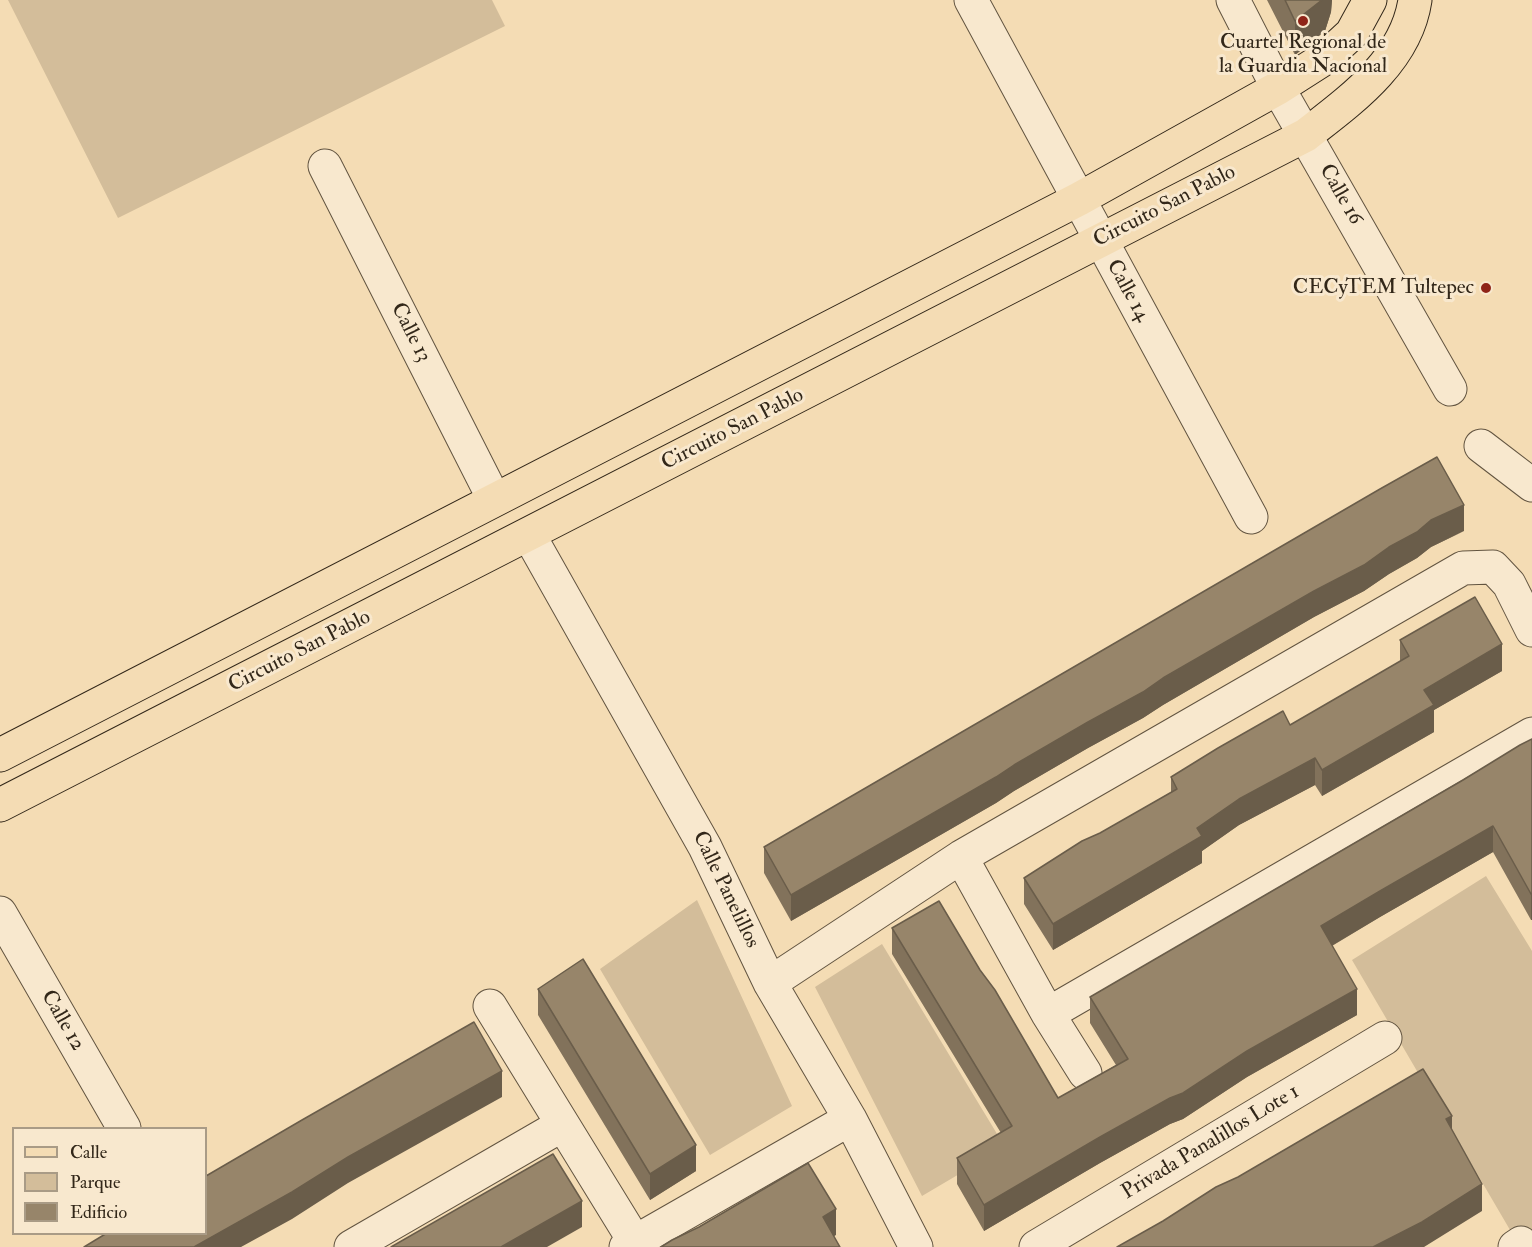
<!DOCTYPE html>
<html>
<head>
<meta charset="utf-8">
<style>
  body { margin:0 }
  #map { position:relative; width:1532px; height:1247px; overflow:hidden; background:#f4dcb4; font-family:"IM FELL Double Pica",serif }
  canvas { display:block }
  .legend { position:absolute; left:12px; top:1127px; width:195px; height:108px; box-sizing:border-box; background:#f8e8ce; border:2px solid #a99b86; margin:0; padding:8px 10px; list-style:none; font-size:18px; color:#322719 }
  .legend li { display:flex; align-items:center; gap:12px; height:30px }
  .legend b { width:30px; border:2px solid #a99b86 }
</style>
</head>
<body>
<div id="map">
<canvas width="1532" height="1247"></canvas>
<ul class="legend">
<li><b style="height:8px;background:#f4dcb4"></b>Calle</li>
<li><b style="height:16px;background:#d3bd9a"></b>Parque</li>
<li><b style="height:16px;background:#97856a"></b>Edificio</li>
</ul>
</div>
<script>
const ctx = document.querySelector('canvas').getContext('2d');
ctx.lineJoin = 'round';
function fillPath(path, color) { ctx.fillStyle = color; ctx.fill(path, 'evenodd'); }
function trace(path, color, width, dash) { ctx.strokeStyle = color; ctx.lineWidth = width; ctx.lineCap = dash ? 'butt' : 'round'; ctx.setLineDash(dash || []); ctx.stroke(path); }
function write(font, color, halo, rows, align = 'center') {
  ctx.font = font + ' "IM FELL Double Pica",serif'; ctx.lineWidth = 6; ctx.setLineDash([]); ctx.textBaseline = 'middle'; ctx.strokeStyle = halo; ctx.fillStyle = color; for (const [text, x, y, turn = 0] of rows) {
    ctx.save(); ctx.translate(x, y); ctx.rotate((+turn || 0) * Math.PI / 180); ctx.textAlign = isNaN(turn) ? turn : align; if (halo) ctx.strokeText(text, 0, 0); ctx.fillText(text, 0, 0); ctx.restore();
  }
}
fillPath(new Path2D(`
  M8,0H492L505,26L118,218Z
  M1486,876L1532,951V1247H1520L1352,960Z
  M697,900L792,1106L710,1155L600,969Z
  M882,944L1005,1147L922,1196L815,987Z`), '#d3bd9a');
const minor = new Path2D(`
  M971,0L1251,517
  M1233,0L1278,88L1450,389
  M325,166L494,499
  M1481,446L1532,485
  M529,535L705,847L770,983L850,1119L916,1247
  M961,857L1048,1014L1085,1073
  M0,913L124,1128
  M770,983L961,857L1463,568L1493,567L1509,584L1532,630
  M490,1006L635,1242
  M1048,1014L1532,734
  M351,1247L562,1125
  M626,1247L850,1119
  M1036,1247L1385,1038
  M1515,1247L1521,1243`);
const major = new Path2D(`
  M0,755L1079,199L1278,88L1325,58L1352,33L1370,0
  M0,805L1306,135C1351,100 1406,61 1415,0`);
trace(minor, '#625440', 35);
trace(major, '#322719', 35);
trace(minor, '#f8e8ce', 33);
trace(major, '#f4dcb4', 33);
fillPath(new Path2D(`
  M1267,0H1332L1331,12L1325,31L1295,55Z
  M1464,531L1431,547L1417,558L1389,574L1364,591L1314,617L1163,705L1143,718L1088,748L1014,791L996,803L791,921L764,873V847Z
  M1400,640L1502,671L1434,710V732L1322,796L1315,785L1239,825L1202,851V863L1053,950L1024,904V878L1171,792V777L1290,725L1400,662Z
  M1532,739L1531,920L1493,852L1380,917L1332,946L1357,1015L1247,1077L1183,1119L1170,1124L1100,1163L984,1231L957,1184V1158L1001,1133L892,954V928L980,970L1058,1098L1116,1065L1090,1023V997Z
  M538,989L696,1171L650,1200L538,1015Z`), '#82725b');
fillPath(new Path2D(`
  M1322,0H1332L1331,12L1325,31L1295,55V21Z
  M1464,505V531L1431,547L1417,558L1389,574L1364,591L1314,617L1163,705L1143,718L1088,748L1014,791L996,803L791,921V895L1389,547L1431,520Z
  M1502,644V671L1434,710V732L1322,796V770L1424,690Z
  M1315,758V785L1239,825L1202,851V863L1053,950V924L1197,828L1239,799Z
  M1493,826V852L1380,917L1321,952V926L1380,891Z
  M1532,893V920H1531V894Z
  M1357,989V1015L1247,1077L1183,1119L1170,1124L1100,1163L984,1231V1205L1247,1051Z
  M502,1071V1097L348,1183L292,1219L241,1247H194L348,1157Z
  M1452,1116V1142L1446,1119Z
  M696,1145V1171L650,1200V1174Z
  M1482,1184V1211L1424,1247H1373Z
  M582,1201V1227L547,1247H501Z
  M836,1209V1235L823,1243V1217Z`), '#6a5d4a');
const building = new Path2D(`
  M1285,0H1322L1295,21Z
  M1437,457L1464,505L1431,520L1417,532L1389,547L1364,565L1314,591L1163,678L1143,692L1088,722L1014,765L996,777L791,895L764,847L1380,489Z
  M1475,597L1502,644L1424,690L1434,705L1322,770L1315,758L1239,799L1197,828L1202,836L1053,924L1024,878L1082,841L1100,833L1177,789L1171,777L1218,748L1283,711L1290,725L1409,656L1400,640Z
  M1532,739V893L1531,894L1493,826L1380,891L1321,926L1357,989L1247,1051L1183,1093L1170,1098L1100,1137L984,1205L957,1158L1012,1126L892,928L939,901L980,970L995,990L1058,1098L1128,1059L1090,997L1463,780L1520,745Z
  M583,959L696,1145L650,1174L538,989Z
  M474,1022L502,1071L348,1157L292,1192L194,1247H84L107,1233H206V1176L302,1120Z
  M1423,1069L1452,1116L1446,1119L1482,1184L1422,1222L1373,1247H1117L1163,1221L1216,1187L1238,1177Z
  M553,1154L582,1201L501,1247H391Z
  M808,1163L836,1209L823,1217L840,1247H661L672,1240L699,1227Z`);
fillPath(building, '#97856a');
trace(building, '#6a5d4a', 1.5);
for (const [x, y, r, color] of [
  [1303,21,6,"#8f2418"],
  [1486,288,6,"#8f2418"]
]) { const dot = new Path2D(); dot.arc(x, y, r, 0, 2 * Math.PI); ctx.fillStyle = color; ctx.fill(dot); trace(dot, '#f8e8ce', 2); }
write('21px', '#322719', '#f8e8ce', [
  ["Cuartel Regional de",1303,43],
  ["la Guardia Nacional",1303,67],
  ["CECyTEM Tultepec",1474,288,"right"]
]);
write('21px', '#322719', '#f8e8ce', [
  ["Calle 16",1340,195,60],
  ["Circuito San Pablo",1165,207,-27],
  ["Calle 14",1127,291,61],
  ["Calle 13",410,333,63],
  ["Circuito San Pablo",733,430,-27],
  ["Circuito San Pablo",300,652,-27],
  ["Calle Panelillos",725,890,64],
  ["Calle 12",62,1021,60],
  ["Privada Panalillos Lote 1",1211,1143,-31]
]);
</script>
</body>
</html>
